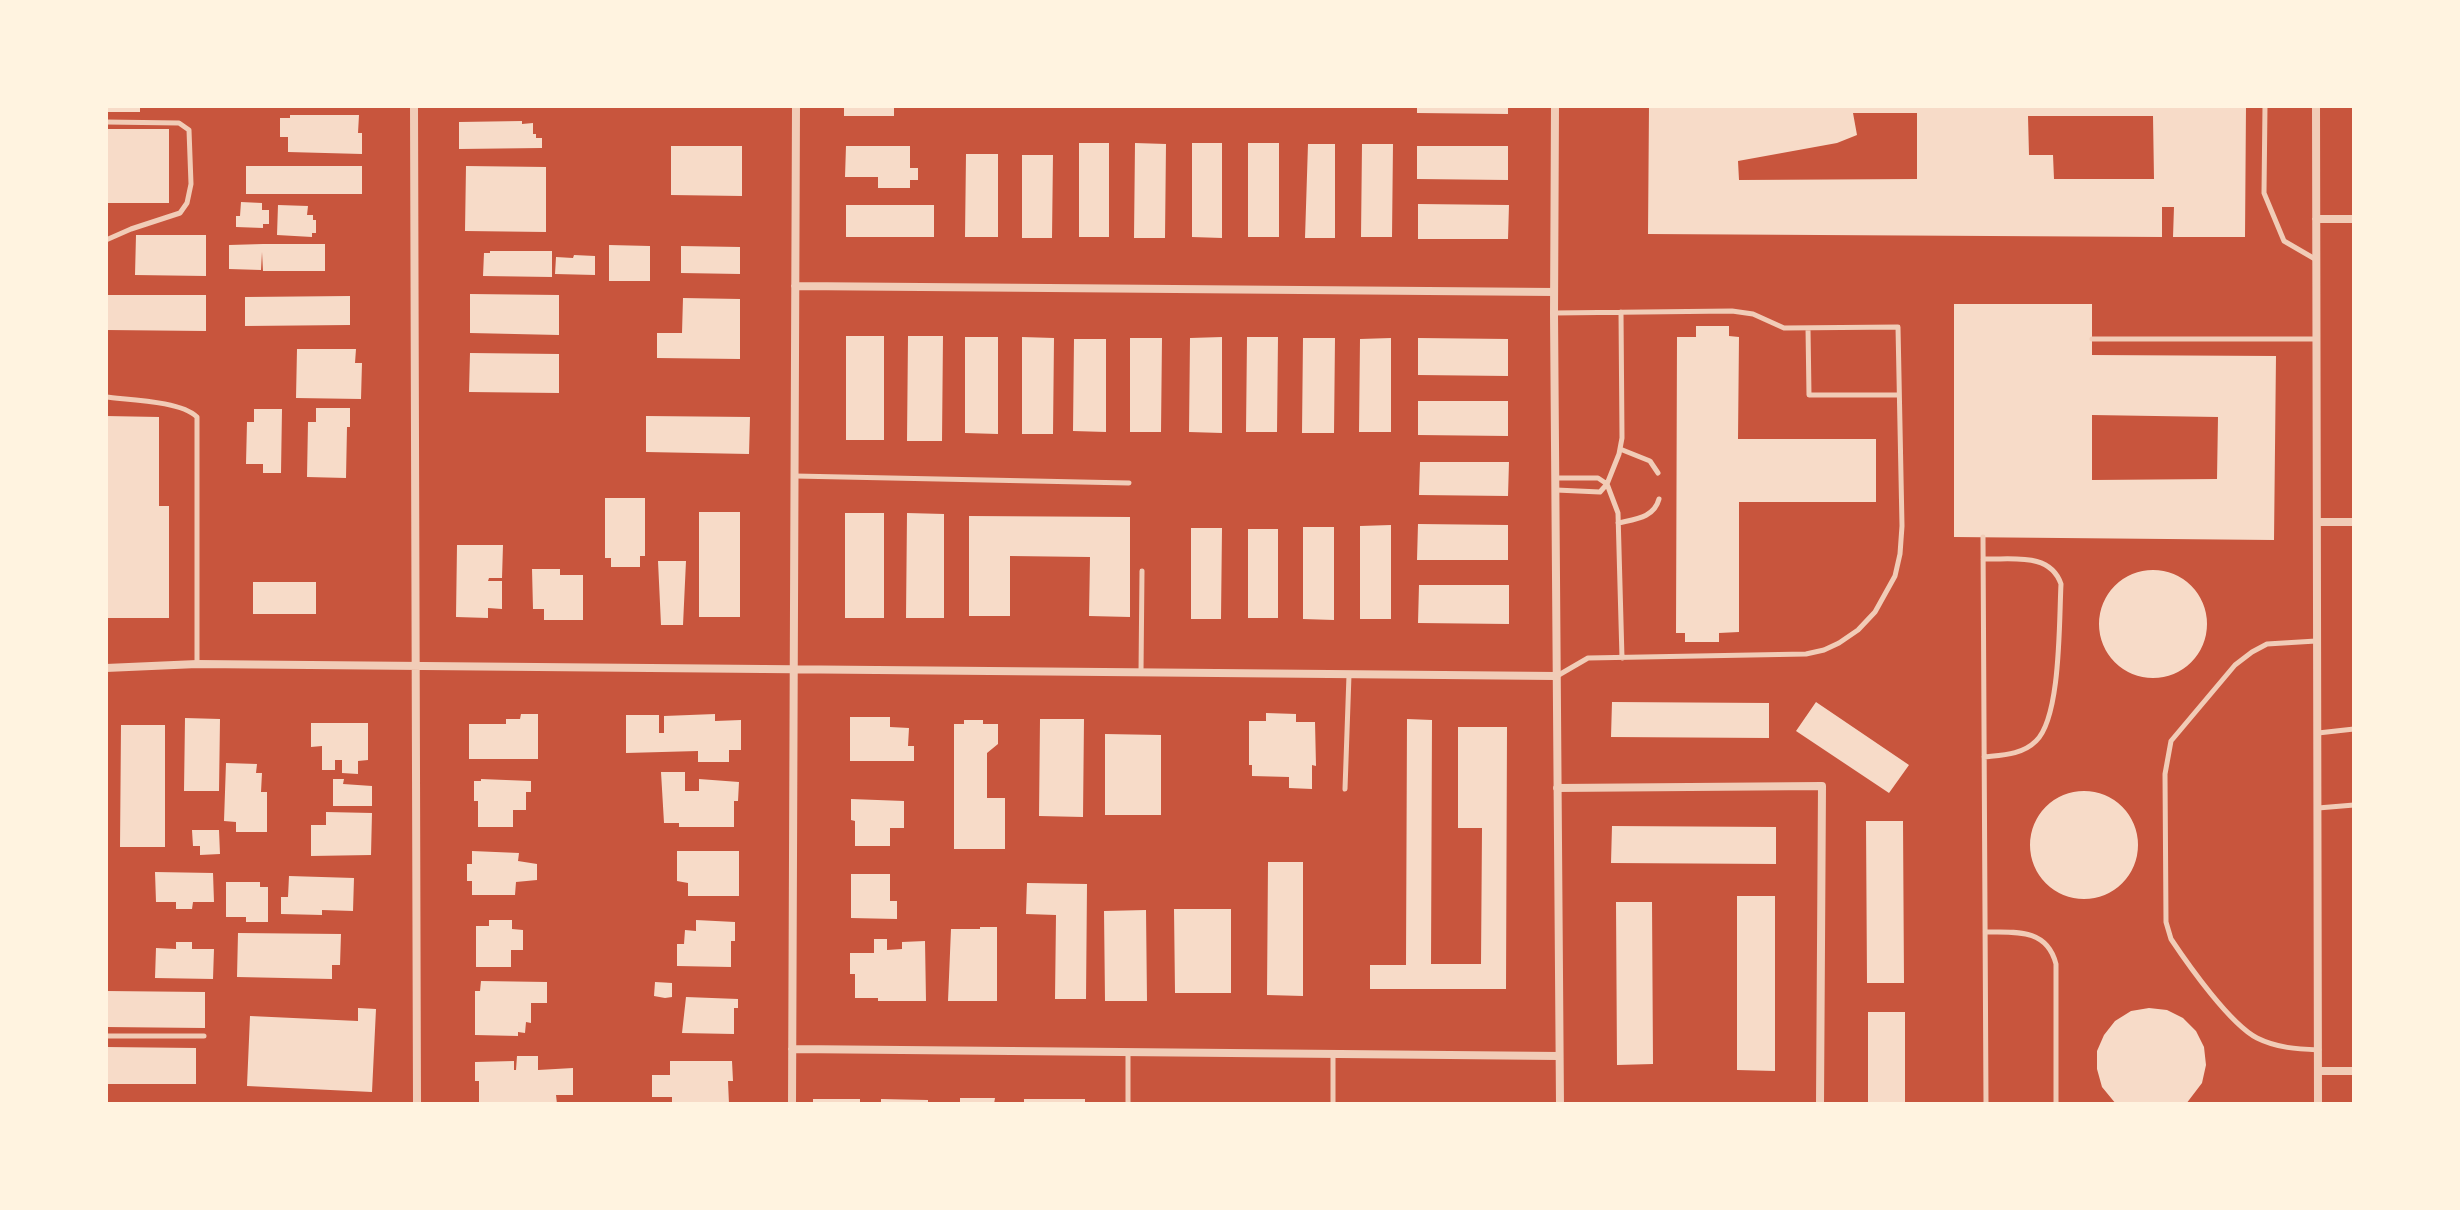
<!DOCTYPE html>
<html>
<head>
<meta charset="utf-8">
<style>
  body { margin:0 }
  #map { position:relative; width:2460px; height:1210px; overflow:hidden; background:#c8553d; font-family:Inter,sans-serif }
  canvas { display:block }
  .frame { position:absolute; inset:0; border:108px solid #fff3e0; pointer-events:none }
</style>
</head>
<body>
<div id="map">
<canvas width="2460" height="1210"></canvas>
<div class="frame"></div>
</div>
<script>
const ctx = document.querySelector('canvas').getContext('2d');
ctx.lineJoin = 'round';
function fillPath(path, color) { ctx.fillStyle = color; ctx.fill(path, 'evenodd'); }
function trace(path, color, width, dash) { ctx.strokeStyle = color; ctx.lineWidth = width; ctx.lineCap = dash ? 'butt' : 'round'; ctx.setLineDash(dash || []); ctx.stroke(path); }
fillPath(new Path2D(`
  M106,106H140V112H106Z
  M844,106H894V116H844Z
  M1417,106H1508V114L1417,113Z
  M1649,106H2246L2245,237H2173L2174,207H2162V237L1648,234ZM1853,113H1917V179L1739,180L1738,161L1837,143L1857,135ZM2028,116H2153L2154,179H2054L2053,155H2029Z
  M290,115H359L358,133H362V154L288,152V137H280V118H290Z
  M522,121V124L533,123V134H536V138H542V148L459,149V122Z
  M106,129H169V203H106Z
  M1079,143H1109V237H1079Z
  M1135,143L1166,144L1165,238H1134Z
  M1192,143H1222V238L1192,237Z
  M1248,143H1279V237H1248Z
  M1308,144H1335V238H1305Z
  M1362,144H1393L1392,237H1361Z
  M671,146H742V196L671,195Z
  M846,146H910V168H918V180H910V188H878V177H845Z
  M1417,146H1508V180L1417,179Z
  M966,154H998V237H965Z
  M1022,155H1053L1052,238H1022Z
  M246,166H362V194H246Z
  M466,166L546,167V232L465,231Z
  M241,202L262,203V210H269V224H263V228L236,227V216H240Z
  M1418,204L1509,205L1508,239H1418Z
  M278,205L308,206L307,215H313V220H316V233H312V237L277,235Z
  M846,205H934V237H846Z
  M136,235H206V276L135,275Z
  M263,244H325V271H263L262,252L261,270L229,269V245Z
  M609,245L650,246V281H609Z
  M681,246L740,247V274L681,273Z
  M490,251H552V277L483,276L484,253H490Z
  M574,255L595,256V275L555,274L556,257L573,258Z
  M470,294L559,295V335L470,333Z
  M106,295H206V331L106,330Z
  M350,296V325L245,326V297Z
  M683,298L740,299V359L657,358V333H682Z
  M1954,304H2092V355L2276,356L2274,540L1954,537ZM2092,415L2218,417L2217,479L2092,480Z
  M1696,326H1729V336L1739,337L1738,439H1876V502H1739V632L1719,633V642H1685V633H1676L1677,337H1696Z
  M846,336H884V440H846Z
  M908,336H943L942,441H907Z
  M965,337H998V434L965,433Z
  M1022,337L1054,338L1053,434H1022Z
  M1222,337V433L1189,432L1190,338Z
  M1247,337H1278L1277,432H1246Z
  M1130,338H1162L1161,432H1130Z
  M1303,338H1335L1334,433H1302Z
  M1391,338V432H1359L1360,339Z
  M1418,338L1508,339V376L1418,375Z
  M1074,339H1106V432L1073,431Z
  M297,349H356L355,363H362L361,399L296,398Z
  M470,353L559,354V393L469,392Z
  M1418,401H1508V436L1418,435Z
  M316,408H350V427H347L346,478L307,477L308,422H316Z
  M254,409H282L281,473H263V464H246L247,422H254Z
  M106,416L159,417V506H169V618H106Z
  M646,416L750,417L749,454L646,452Z
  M1420,462H1509L1508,496L1419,495Z
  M605,498H645V556H640V567H611V558H605Z
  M699,512H740V617H699Z
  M845,513H884V618H845Z
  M907,513L944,514V618H906Z
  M969,516L1130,517V617L1089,616L1090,557L1010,556V616H969Z
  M1418,524L1508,525V560H1417Z
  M1391,525V619H1360V526Z
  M1303,527H1334V620L1303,619Z
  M1191,528H1222L1221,619H1191Z
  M1248,529H1278V618H1248Z
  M457,545H503L502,578H489L488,581H502V609L488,608V618L456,617Z
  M658,561H686L683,625H661Z
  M532,569H560V575H583V620H544V609H533Z
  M2099 624a54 54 0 1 1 108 0a54 54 0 1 1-108 0Z
  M253,582H316V614H253Z
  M1419,585H1509V624L1418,623Z
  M1612,702L1769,703V738L1611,737Z
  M1816,702L1909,765L1889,793L1796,731Z
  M1266,713L1296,714V722H1315L1316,766L1312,765V789L1289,788V777L1252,776V765H1249V721H1266Z
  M521,714H538V759H469V724H506V719H520Z
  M715,714V721L741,720V750H729V762H698V751L626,753V715H659V733H664V716Z
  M850,717H890V727L909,728L908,746H914V761H850Z
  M185,718L220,719L219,791H184Z
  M1040,719H1084L1083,817L1039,816Z
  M1407,719L1432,720L1431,964H1481L1482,828H1458V727H1507L1506,989H1370V965H1406Z
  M964,720H983V724H998V744L987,753V798H1005V849H954V724H964Z
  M311,723H368V760L358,761V774L342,773V760H335V770H322V746L311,747Z
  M121,725H165V847H120Z
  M1105,734L1161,735V815H1105Z
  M226,763L257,764L256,773H262L261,792H267V832H236V822L224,821Z
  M661,772H685V791H699V779L739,782L738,801H734V827H679V823H664Z
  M333,779H344L343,784L372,786V806H333Z
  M481,779L531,781V792H526V810H513V827H478V801H474V781H481Z
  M2030 845a54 54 0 1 1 108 0a54 54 0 1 1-108 0Z
  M851,799L904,801V828H890V846H855V821L851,820Z
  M326,812L372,813L371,855L311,856V825H326Z
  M1866,821H1903L1904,983H1867Z
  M1612,826L1776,827V864L1611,863Z
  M192,830H219L220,854L200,855V846H193Z
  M472,851L519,853L518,861L537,864V880L516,882L515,895H472V881H467V864H472Z
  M677,851H739V896H688V883L677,881Z
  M1268,862H1303V996L1267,995Z
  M155,872L213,873L214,902H193L192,909H176V902H156Z
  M851,874H890V901H897V919L851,918Z
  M289,876L354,878L353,911L322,910V915L281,914V897H288Z
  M226,882H260V887H268V922H246V917H226Z
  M1027,883L1087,884L1086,999H1055L1056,915L1026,914Z
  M1737,896H1775V1071L1737,1070Z
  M1616,902H1652L1653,1064L1617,1065Z
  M1174,909H1231V993H1175Z
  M1146,910L1147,1001H1105L1104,911Z
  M489,920H512V929L523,930V950H511V967H476V926H489Z
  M696,920L735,922V941H731V967L677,966V944H684L685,930L696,931Z
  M980,927H997V1001H948L951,929H980Z
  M238,933L341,934L340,965H332V979L237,977Z
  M874,939H887V950L902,949V942L925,941L926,1001H878V998H855V974H850V953H874Z
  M176,942H192V949H214L213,979L155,978L156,948L176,949Z
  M481,981L547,982V1003H531V1023L526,1022L525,1033L518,1032V1036L475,1035V991H480Z
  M655,982L672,983V997L665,998L654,996Z
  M106,991L205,992V1028L106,1027Z
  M686,997L738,999V1008H734V1034L682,1033Z
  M358,1008L376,1009L372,1092L247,1086L250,1016L358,1021Z
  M2149,1008L2167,1010L2183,1018L2196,1031L2204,1047L2206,1065L2202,1083L2186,1104H2116L2102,1087L2097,1069V1051L2104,1035L2115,1021L2131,1011Z
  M1868,1012H1905V1104H1868Z
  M106,1047L196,1048V1084H106Z
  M517,1056H538V1070L573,1068V1095H556L557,1104H479V1081H475V1062L514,1061V1070H516Z
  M670,1061H732L733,1081H728L729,1104H672V1097H652V1075H670Z
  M960,1098H995L994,1104H960Z
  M813,1099H860V1104H813Z
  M881,1099L928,1100V1104H881Z
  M1024,1099H1085V1104H1024Z`), '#f7dbc8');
trace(new Path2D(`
  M2265,106L2264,193L2284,241L2315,259
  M106,122L179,123L189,130L191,184L187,203L180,213L131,229L106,240
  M1621,312L1622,438L1619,454L1607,484L1618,513L1622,658
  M1554,313L1732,311L1753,314L1784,328L1898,327L1902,526L1900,554L1895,576L1875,612L1858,630L1839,643L1824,650L1806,654L1588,658L1557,676
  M1808,328L1809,395H1899
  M2092,339H2316
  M106,397C130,400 181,401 197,417V664
  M1620,449L1650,461L1658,473
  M795,476L1129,483
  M1555,478H1598L1607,484L1600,492L1556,490
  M1618,523C1635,519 1654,518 1659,499
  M1983,537L1986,1104
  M1983,559C2013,560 2050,552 2061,584C2059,621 2061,717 2036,741C2022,755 2002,755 1984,757
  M2316,641L2267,644L2252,652L2235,665L2171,741L2165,774L2166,922L2171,939C2189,966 2230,1024 2257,1038C2277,1048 2297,1049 2319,1050
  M1141,672L1142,571
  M2318,733L2354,729
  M1345,789L1349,675
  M2318,808L2354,805
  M1985,932C2015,932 2047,928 2056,964V1104
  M106,1036H204
  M1333,1055V1104
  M1128,1104V1053`), '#f1ccb7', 5);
trace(new Path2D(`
  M414,106L417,1104
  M1555,106L1554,313L1560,1104
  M2316,106L2318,1104
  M2316,219H2354
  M795,286L1554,292
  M2317,522H2354
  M106,668L197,664L1556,676
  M1557,788L1822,786L1820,1104
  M792,1049L1559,1056
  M2318,1071H2354
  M792,1104L796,106`), '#f1ccb7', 8);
</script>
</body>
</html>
